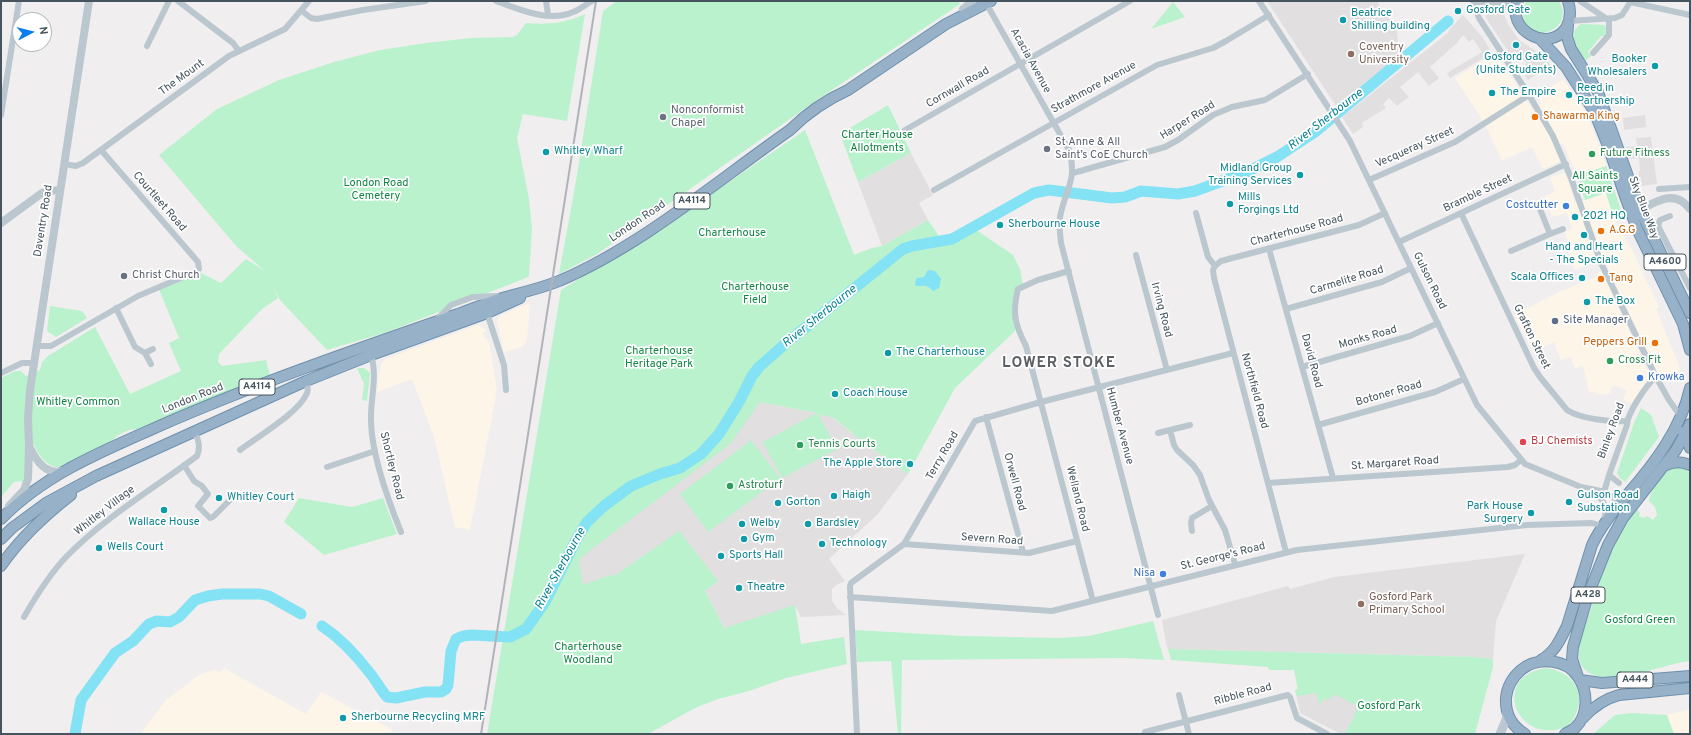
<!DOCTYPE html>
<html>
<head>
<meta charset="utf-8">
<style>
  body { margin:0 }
  #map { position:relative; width:1691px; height:735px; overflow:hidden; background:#f1eeef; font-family:Overpass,sans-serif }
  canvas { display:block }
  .frame { position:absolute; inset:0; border:2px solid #45545e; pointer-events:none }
  .north { position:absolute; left:12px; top:12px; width:40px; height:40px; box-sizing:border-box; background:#fff; border:1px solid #b5bbbf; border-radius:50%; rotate:83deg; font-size:11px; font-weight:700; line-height:16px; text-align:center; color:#45545e }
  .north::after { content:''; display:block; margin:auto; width:14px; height:18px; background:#0b7dee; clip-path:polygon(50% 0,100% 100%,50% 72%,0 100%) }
</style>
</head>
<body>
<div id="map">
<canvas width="1691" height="735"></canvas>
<div class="frame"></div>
<div class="north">N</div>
</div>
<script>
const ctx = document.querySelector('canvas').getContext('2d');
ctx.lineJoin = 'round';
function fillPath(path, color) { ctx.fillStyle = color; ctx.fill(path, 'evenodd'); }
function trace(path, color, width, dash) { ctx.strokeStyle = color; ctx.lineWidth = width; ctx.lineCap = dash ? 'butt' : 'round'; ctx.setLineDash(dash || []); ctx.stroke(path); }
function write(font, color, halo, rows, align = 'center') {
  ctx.font = font + ' Overpass,sans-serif'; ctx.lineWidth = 3.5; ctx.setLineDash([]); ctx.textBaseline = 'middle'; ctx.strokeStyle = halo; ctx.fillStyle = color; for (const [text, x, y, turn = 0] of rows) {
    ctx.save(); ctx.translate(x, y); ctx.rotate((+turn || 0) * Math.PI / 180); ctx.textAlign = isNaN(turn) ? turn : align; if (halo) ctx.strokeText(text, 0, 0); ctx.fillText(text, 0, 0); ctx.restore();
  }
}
fillPath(new Path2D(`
  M1495,53L1534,111L1541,103L1537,96L1563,79L1583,108L1591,125L1606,166L1577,176L1563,143L1554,147L1561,161L1543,169L1532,147L1502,161L1485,124L1455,78Z
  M1565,172L1575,203L1606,193L1614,219L1632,250L1659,307L1656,309L1680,368L1678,376L1662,382L1603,258L1575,270L1568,250L1570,248L1565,232L1572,229L1567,213L1552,217L1545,196L1555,192L1550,178Z
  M1602,271L1650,376L1631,404L1623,399L1627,391L1617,386L1610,387L1611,393L1596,395L1595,392L1589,393L1583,365L1575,369L1571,357L1561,360L1554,342L1533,352L1514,315L1561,291L1596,277L1597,273Z
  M530,303L527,340L522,347L504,352L497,321L501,315Z
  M478,325L486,330L482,334L489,342L497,390L470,530L455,527L434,437L412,379L377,392L379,374L382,362L385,359Z
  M224,668L306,714L321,692L393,730L391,734H140L166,700L199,675L213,670L220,672Z
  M1690,709V734H1674L1667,715Z`), '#fdf5e7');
fillPath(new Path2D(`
  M1267,1H1380L1378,3L1397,30L1398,41L1404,52L1336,106Z
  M1491,5L1503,11L1508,24L1519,40L1539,53L1551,65L1528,80L1520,68L1527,63L1508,51L1486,18L1485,8Z
  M1463,15L1483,38L1492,53L1450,78L1447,73L1482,52L1473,39L1469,42L1463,35L1457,43L1430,67L1439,78L1429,86L1418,72L1400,87L1409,97L1397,106L1389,98L1383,104L1386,108L1362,123L1363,127L1353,134L1342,117L1449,32L1448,31Z
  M1645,115L1646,127L1624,130L1623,118Z
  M1651,137L1657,184L1642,186L1641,177H1639V171H1640L1639,158L1629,159L1626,147L1637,146L1636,138Z
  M911,153L933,195L919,203L928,220L882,246L858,182Z
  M756,401L831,416L863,442L908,474L877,515L829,559L845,581L838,584L832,589V601L837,608L846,615L801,617L795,606L724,628L705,591L718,581L636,577L583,591L572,568L586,548Z
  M1525,554L1496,621L1493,659L1474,657L1168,649L1166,644L1162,620L1288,586L1290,589L1334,577Z
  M1294,670L1359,706L1353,719L1344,734H1341L1300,713L1295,690L1298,689Z`), '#e2dfe1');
fillPath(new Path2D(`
  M617,1H958L960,4L817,100L597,254L559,274L576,181L603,11Z
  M1527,1H1559C1576,28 1532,47 1524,19C1522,13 1523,6 1527,1Z
  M1173,2L1185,17L1151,29L1152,28Z
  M585,14L567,121L523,114L517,138L529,199L532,229L529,276L526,278L387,332L327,350L280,300L273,286L278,298L262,309L219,354L218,362L222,366L266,360L270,376L145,428L129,430L118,435L107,445L61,467C46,468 40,456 34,445L26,447L24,484L21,481L14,482L1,497V378L15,371H21L26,376L40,370L42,362L48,356L95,327L130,394L181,371L169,343L179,338L158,287L197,271L221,283L246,259L265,271L236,246L159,155L217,109L279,80L334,62L380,50L426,43L471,38L513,37L517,35L526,23C547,25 566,23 585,14Z
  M1581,24L1605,25L1607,33L1605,36H1601L1588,52L1591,56L1585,61C1579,51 1571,41 1575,29Z
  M888,105L911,153L858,182L840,134Z
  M805,130L854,255L872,248L882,246L928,220L942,241L969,225L1013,255L1020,269L1023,285L1018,289L1015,331L955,388L908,474L863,442L834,418L818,414L837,449L782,478L763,442L817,413L760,402L730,444L584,555L579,561L583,585L610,575L614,576L679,531L718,581L705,591L724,628L795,605L801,644L844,637L847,664L786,678L749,691L718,699L695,708L648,734H487L561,290L656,232Z
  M1606,166L1623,216L1614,219L1606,193L1585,200L1577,176Z
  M50,306L82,311L87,318L56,337L47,331Z
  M357,368H364L370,373L367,401L362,400L364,384Z
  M1641,408L1651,415L1659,437L1625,482L1620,478L1617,473L1634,423Z
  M751,440L780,478L708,532L680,494Z
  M1675,467H1682L1690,473V661C1665,663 1599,693 1582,666C1578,660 1579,652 1579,645L1608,557L1616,540L1636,508L1640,513L1639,516L1643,518L1647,516L1653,520L1657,515L1655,507L1649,501C1650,490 1664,471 1675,467Z
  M299,498L352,507L383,498L397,534L324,555L284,522Z
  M1153,621L1164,660L1123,658L902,660L901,734H898L891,661L857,662L855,630L962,636L1059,638L1089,636Z
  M1168,649L1474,657L1493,659V667L1475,734H1344L1353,719L1358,706L1334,694L1332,697H1330L1328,701L1323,698L1320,705L1319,704L1316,693L1297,696L1295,690L1298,689L1294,670H1269L1268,667L1171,660Z
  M1546,668C1574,672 1589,695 1572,721C1568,727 1561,729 1554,730C1513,735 1494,676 1546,668Z
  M1631,713L1667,715L1674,734H1593L1615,715Z`), '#b9f2cc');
fillPath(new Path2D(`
  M930,270L935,271L941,279L939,288L933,291C927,284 924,286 916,286L915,282L917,278L924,277L927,271Z`), '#83e2f3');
trace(new Path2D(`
  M322,626C340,638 356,655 369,672C376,680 380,689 387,697L396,698L425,692H441L446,689L448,685L451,651L456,639L463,636L472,635L510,637L526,629L545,602L576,540L587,522L604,506L631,486L660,474L680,468L701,454L719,434L739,402L752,376L759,367L785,344L903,249L912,246L952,239L1034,193L1049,190L1112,198L1125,197L1141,191L1178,194L1195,191L1247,172L1277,157L1315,132L1448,21
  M75,734L81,700L115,653L133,641L149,624L157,621L170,622L179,617L195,600L208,596L222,594H260L269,596L301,614`), '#83e2f3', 11);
const trunk = new Path2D(`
  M1518,1C1505,29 1548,54 1566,28C1571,19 1571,10 1568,1
  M1568,25L1567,37L1571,49L1598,92L1640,210L1690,313
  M1541,40L1566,67L1594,111L1608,146L1626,199L1637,229L1683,324L1690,350
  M1683,432L1690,448
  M1664,466C1673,461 1681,461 1690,465
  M1,519C44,475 102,451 157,427C255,384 357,349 458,314C476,307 494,300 513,295C529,291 544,287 559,281C641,246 717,181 790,130C807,113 826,100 848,90L946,24L991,1
  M1,539L12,528L46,503L96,476L306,381L371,355L487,313L520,298
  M1,566C20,538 44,516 71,495
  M1541,660C1555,652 1560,640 1567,626L1592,545C1601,526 1613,511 1627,495C1654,464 1681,429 1690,388
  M1578,677L1572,659L1573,647L1588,595L1608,545L1623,518L1676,450L1690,424
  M1580,680L1602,683L1690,676
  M1583,718C1594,706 1604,699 1619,695L1690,688
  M1525,734C1512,726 1505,714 1506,698C1507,687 1513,677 1521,670C1537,656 1567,659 1578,677C1588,691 1589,715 1575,728C1572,730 1568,732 1565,734`);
trace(trunk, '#6e90ad', 12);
trace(new Path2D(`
  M178,1L233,43L239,51
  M496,1C519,9 548,23 573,12C579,10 585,5 592,1
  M546,1L548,15
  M1259,1L1350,141L1477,405L1525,464L1581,487L1606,492L1620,503L1623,518
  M1473,1L1479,18L1529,95L1553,136L1571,178L1601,263L1656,377L1669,400L1681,417
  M1580,1L1607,19
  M1630,2L1690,15
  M986,3L1069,150C1078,180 1065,190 1060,217C1059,226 1060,234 1061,243L1158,615
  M302,11L311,18L317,19L363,10L426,1
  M1569,21L1615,18L1622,15L1631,1
  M147,46L169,1
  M1593,53L1609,35V19
  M1,115L19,1
  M905,130L1130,1
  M64,164L76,166L83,163L229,56L285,29L309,1
  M1073,173L1165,147L1178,140L1213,115L1232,107L1265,100L1308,74
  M1369,180L1455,142L1529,95
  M1659,189L1690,187
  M934,190L1157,65L1213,48L1226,41L1269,15
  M1538,204L1550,234L1563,229
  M1196,213L1208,257L1215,266
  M1461,213L1534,368L1540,377L1567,410C1581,419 1610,422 1627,421
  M1670,216L1660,220L1658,226L1690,288
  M1399,242L1566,164
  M1269,249L1333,478
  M1511,251L1550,234
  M1136,255L1167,370
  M1215,266L1213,270L1214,278L1286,552
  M1215,266L1221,261L1359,225L1385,213
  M1069,271L1038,280L1018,289C1012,313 1015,325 1026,346L1093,601
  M116,308L135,347L145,353L153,349
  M1286,309L1382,282L1411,268
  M487,313L504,365L506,390
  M437,319L451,305L473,297L497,296
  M36,346H51L138,296L197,271L199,269L198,262L101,150
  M145,353L151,364
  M371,355C378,377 370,399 371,422C372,456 388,500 401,532
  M1302,367L1410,336L1438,323
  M1,373L22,363H34
  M986,417L1023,552
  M1318,425L1435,392L1464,379
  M1170,430L1174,445L1177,450L1193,465L1200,475L1209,500L1225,530L1235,564
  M1158,433L1190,425
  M240,450C257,437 300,412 307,393C309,389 307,385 306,381
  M184,465L194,481L202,486L208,494L198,506L210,518L213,517L230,500
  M327,467L375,451
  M1268,483L1508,467L1515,465L1521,460
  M1619,483L1609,475L1627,425C1627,414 1646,385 1656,377
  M1588,490C1604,498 1606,502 1605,520
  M1604,492L1609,475
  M1192,531L1191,523L1192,518L1212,506
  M904,544L1029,553L1077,541
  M850,597L1052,611L1297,550L1527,525L1592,523L1602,526
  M24,617C36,596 49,575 66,557C105,517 153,489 197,456C201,447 198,440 195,431
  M1179,695L1189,734
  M1145,732L1288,695L1290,697L1297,718L1327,734
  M857,734L850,586L851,583L904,544L975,421L1041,402L1233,353`), '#bbc7cf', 6);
trace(new Path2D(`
  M1477,1H1485
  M1490,1L1506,4L1515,11
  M963,9L973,1
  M1640,210C1657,201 1675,189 1690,209
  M1,223L42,193L48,191L60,190
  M30,448C37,462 46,475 63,471
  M9,506L24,490L28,479L29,446L28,418L30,390L89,1`), '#bbc7cf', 8);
trace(new Path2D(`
  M1500,734L1506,720L1507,712`), '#bbc8d4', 9);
trace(trunk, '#97b2c8', 10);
trace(new Path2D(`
  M481,734L596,1`), '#b0b4ba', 2);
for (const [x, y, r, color] of [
  [1458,11,4,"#0f9aa8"],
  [1343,20,4,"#0f9aa8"],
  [1516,45,4,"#0f9aa8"],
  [1351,54,4,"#8d6e63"],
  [1655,66,4,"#0f9aa8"],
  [1492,93,4,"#0f9aa8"],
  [1569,95,4,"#0f9aa8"],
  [663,117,4,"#6b7280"],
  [1535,117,4,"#e8710a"],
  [1047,149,4,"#6b7280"],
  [546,152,4,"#0f9aa8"],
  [1592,154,4,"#2e9e5b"],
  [1300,175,4,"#0f9aa8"],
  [1230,204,4,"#0f9aa8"],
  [1566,206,4,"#3f7fe0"],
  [1575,217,4,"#0f9aa8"],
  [1000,225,4,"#0f9aa8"],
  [1601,231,4,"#e8710a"],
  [1584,235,4,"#0f9aa8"],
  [124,276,4,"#6b7280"],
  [1582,278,4,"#0f9aa8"],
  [1601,279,4,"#e8710a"],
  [1587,302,4,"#0f9aa8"],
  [1555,321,4,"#5c6f8a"],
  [1655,343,4,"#e8710a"],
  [888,353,4,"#0f9aa8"],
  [1610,361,4,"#2e9e5b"],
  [1640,378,4,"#3f7fe0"],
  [835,394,4,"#0f9aa8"],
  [1523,442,4,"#e0444e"],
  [800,445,4,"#2e9e5b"],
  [910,464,4,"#0f9aa8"],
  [730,486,4,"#2e9e5b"],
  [834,496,4,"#0f9aa8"],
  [219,498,4,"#0f9aa8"],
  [1569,502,4,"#0f9aa8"],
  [778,503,4,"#0f9aa8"],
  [164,510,4,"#0f9aa8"],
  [1531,513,4,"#0f9aa8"],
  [742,524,4,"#0f9aa8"],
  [808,524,4,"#0f9aa8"],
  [744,539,4,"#0f9aa8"],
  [822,544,4,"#0f9aa8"],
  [99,548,4,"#0f9aa8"],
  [721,556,4,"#0f9aa8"],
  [1163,574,4,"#3f7fe0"],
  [739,588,4,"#0f9aa8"],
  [1361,604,4,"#8d6e63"],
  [343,718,4,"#0f9aa8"]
]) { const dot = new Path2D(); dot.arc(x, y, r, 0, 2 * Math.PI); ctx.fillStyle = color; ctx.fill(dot); trace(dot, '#fff', 1.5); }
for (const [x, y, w] of [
  [692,201,36],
  [1665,262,42],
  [257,387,36],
  [1588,595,34],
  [1635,680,36]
]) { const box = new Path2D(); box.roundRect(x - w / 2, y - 8, w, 16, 3); ctx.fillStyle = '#fff'; ctx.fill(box); trace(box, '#45545e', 1); }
write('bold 10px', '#45545e', null, [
  ["A4114",692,201],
  ["A4600",1665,262],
  ["A4114",257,387],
  ["A428",1588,595],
  ["A444",1635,680]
]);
write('11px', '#0d838f', '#fff', [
  ["Gosford Gate",1466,11],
  ["Beatrice",1351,14],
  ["Shilling building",1351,27],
  ["Gosford Gate",1516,58,"center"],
  ["(Unite Students)",1516,71,"center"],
  ["Booker",1647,60,"right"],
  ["Wholesalers",1647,73,"right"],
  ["Reed in",1577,89],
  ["Partnership",1577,102],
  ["The Empire",1500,93],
  ["Whitley Wharf",554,152],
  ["Midland Group",1292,169,"right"],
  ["Training Services",1292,182,"right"],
  ["Mills",1238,198],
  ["Forgings Ltd",1238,211],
  ["2021 HQ",1583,217],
  ["Sherbourne House",1008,225],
  ["Hand and Heart",1584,248,"center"],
  ["- The Specials",1584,261,"center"],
  ["Scala Offices",1574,278,"right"],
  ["The Box",1595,302],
  ["The Charterhouse",896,353],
  ["Coach House",843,394],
  ["The Apple Store",902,464,"right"],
  ["Haigh",842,496],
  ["Gulson Road",1577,496],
  ["Substation",1577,509],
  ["Whitley Court",227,498],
  ["Gorton",786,503],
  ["Park House",1523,507,"right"],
  ["Surgery",1523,520,"right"],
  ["Wallace House",164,523,"center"],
  ["Welby",750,524],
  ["Bardsley",816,524],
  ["Gym",752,539],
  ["Technology",830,544],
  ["Wells Court",107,548],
  ["Sports Hall",729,556],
  ["Theatre",747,588],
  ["Sherbourne Recycling MRF",351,718]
], 'left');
write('11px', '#785e54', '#fff', [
  ["Coventry",1359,48],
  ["University",1359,61],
  ["Gosford Park",1369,598],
  ["Primary School",1369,611]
], 'left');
write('11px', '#45545e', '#fff', [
  ["Acacia Avenue",1030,61,61],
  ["The Mount",182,78,-36],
  ["Cornwall Road",958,88,-30],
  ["Strathmore Avenue",1094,88,-29],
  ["Harper Road",1188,121,-32],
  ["Vecqueray Street",1415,148,-24],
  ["Bramble Street",1478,194,-25],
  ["Courtleet Road",159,202,49],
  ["Sky Blue Way",1643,208,69],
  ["Daventry Road",44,221,-81],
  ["London Road",638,222,-34],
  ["Charterhouse Road",1297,231,-15],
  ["Carmelite Road",1347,281,-17],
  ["Gulson Road",1429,281,64],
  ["Irving Road",1161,310,75],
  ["Grafton Street",1531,337,64],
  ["Monks Road",1368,338,-16],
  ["David Road",1311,361,75],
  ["Northfield Road",1254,391,75],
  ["Botoner Road",1389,394,-16],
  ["London Road",193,399,-22],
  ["Humber Avenue",1119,426,75],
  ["Binley Road",1612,431,-70],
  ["Terry Road",943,456,-60],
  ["St. Margaret Road",1395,464,-4],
  ["Shortley Road",391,466,76],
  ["Orwell Road",1014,482,75],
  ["Welland Road",1077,499,76],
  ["Whitley Village",105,511,-38],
  ["Severn Road",992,540,4],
  ["St. George's Road",1223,557,-14],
  ["Ribble Road",1243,695,-15]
]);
write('11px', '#5b616d', '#fff', [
  ["Nonconformist",671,111],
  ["Chapel",671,124],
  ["St Anne & All",1055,143],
  ["Saint’s CoE Church",1055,156],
  ["Christ Church",132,276]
], 'left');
write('11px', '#c56008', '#fff', [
  ["Shawarma King",1543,117],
  ["A.G.G",1609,231],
  ["Tang",1609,279],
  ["Peppers Grill",1647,343,"right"]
], 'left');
write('11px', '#108543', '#fff', [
  ["Charter House",877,136],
  ["Allotments",877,149],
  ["All Saints",1595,177],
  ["Square",1595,190],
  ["London Road",376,184],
  ["Cemetery",376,197],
  ["Charterhouse",732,234],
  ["Charterhouse",755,288],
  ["Field",755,301],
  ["Charterhouse",659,352],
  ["Heritage Park",659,365],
  ["Whitley Common",78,403],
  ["Gosford Green",1640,621],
  ["Charterhouse",588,648],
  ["Woodland",588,661],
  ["Gosford Park",1389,707]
]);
write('11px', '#27864d', '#fff', [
  ["Future Fitness",1600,154],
  ["Cross Fit",1618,361],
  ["Tennis Courts",808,445],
  ["Astroturf",738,486]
], 'left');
write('11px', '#366cbe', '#fff', [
  ["Costcutter",1558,206],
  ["Krowka",1648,378,"left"],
  ["Nisa",1155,574]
], 'right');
write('11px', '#4e5e75', '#fff', [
  ["Site Manager",1563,321]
], 'left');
write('11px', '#be3a42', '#fff', [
  ["BJ Chemists",1531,442]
], 'left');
write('italic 12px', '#047f93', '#fff', [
  ["River Sherbourne",1326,120,-38],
  ["River Sherbourne",820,317,-39],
  ["River Sherbourne",561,569,-61]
]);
ctx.letterSpacing = '1px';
write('bold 15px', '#5b5f64', '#fff', [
  ["LOWER STOKE",1059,364]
]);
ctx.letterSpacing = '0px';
</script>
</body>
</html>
